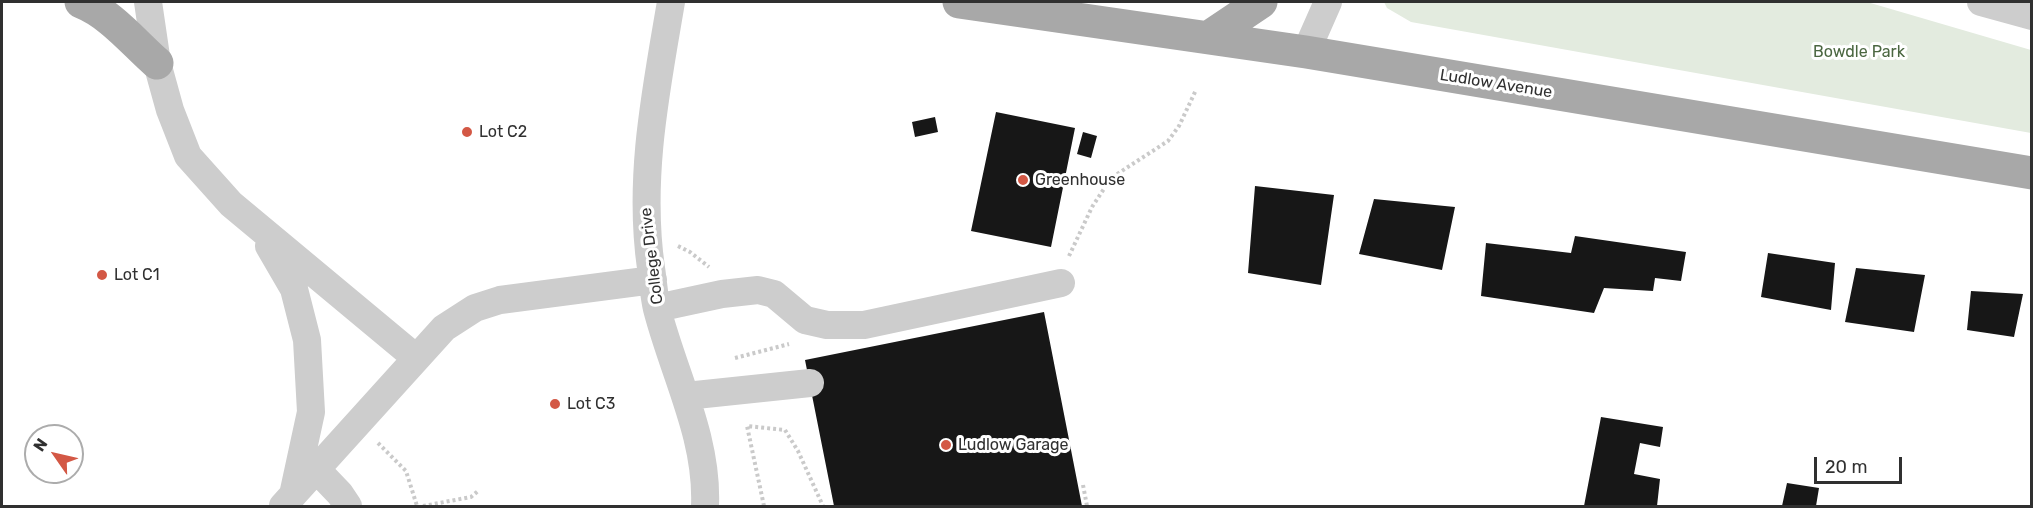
<!DOCTYPE html>
<html>
<head>
<meta charset="utf-8">
<style>
  body { margin:0 }
  #map { position:relative; width:2033px; height:508px; overflow:hidden; background:#fff; font-family:Rubik,sans-serif }
  canvas { display:block }
  .frame { position:absolute; inset:0; border:3px solid #303030; pointer-events:none }
  .north { position:absolute; left:24px; top:424px; width:60px; height:60px; box-sizing:border-box; background:#fff; border:2px solid #acacac; border-radius:50%; rotate:304deg; font-size:16px; font-weight:700; line-height:24px; text-align:center; color:#303030 }
  .north::after { content:''; display:block; margin:auto; width:21px; height:27px; background:#d35845; clip-path:polygon(50% 0,100% 100%,50% 72%,0 100%) }
  .scale { position:absolute; left:1814px; top:457px; width:88px; height:27px; box-sizing:border-box; border:3px solid #303030; border-top:0; padding-left:8px; font-size:18px; line-height:21px; white-space:nowrap; color:#303030; -webkit-text-stroke:4px #fff; paint-order:stroke }
</style>
</head>
<body>
<div id="map">
<canvas width="2033" height="508"></canvas>
<div class="frame"></div>
<div class="north">N</div>
<div class="scale">20 m</div>
</div>
<script>
const ctx = document.querySelector('canvas').getContext('2d');
ctx.lineJoin = 'round';
function fillPath(path, color) { ctx.fillStyle = color; ctx.fill(path, 'evenodd'); }
function trace(path, color, width, dash) { ctx.strokeStyle = color; ctx.lineWidth = width; ctx.lineCap = dash ? 'butt' : 'round'; ctx.setLineDash(dash || []); ctx.stroke(path); }
function write(font, color, halo, rows, align = 'center') {
  ctx.font = font + ' Rubik,sans-serif'; ctx.lineWidth = 6; ctx.setLineDash([]); ctx.textBaseline = 'middle'; ctx.strokeStyle = halo; ctx.fillStyle = color; for (const [text, x, y, turn = 0] of rows) {
    ctx.save(); ctx.translate(x, y); ctx.rotate((+turn || 0) * Math.PI / 180); ctx.textAlign = isNaN(turn) ? turn : align; if (halo) ctx.strokeText(text, 0, 0); ctx.fillText(text, 0, 0); ctx.restore();
  }
}
fillPath(new Path2D(`
  M1384,2H1867L2031,50V133L1411,22L1387,8Z`), '#e3ebdf');
fillPath(new Path2D(`
  M996,112L1075,128L1051,247L971,231Z
  M935,117L938,132L915,137L912,122Z
  M1083,132L1097,136L1091,158L1077,154Z
  M1255,186L1334,195L1321,285L1248,273Z
  M1374,199L1455,207L1442,270L1359,254Z
  M1575,236L1686,252L1681,281L1655,278L1653,291L1604,288L1594,313L1481,296L1486,243L1571,253Z
  M1768,253L1835,263L1831,310L1761,297Z
  M1856,268L1925,275L1914,332L1845,322Z
  M1971,291L2023,294L2014,337L1967,330Z
  M1044,312L1082,506H834L805,360Z
  M1601,417L1663,427L1660,447L1640,443L1634,474L1660,479L1657,506H1584Z
  M1787,483L1819,488L1816,506H1782Z`), '#171717');
trace(new Path2D(`
  M678,246L690,252L709,267
  M1069,256L1092,207L1111,178L1168,141L1179,126L1196,90
  M735,358L789,344
  M378,443L406,471L417,506
  M1083,485L1087,506
  M423,506L471,497L478,491
  M764,506L747,426L785,430L798,451L823,506`), '#cacaca', 4, [3, 3]);
trace(new Path2D(`
  M148,2L157,63L170,110L188,156L231,204L416,358
  M671,2C656,90 638,178 651,268C653,281 654,296 657,309C674,375 708,437 705,506
  M1981,2L2032,16
  M1306,52L1328,2
  M269,246L294,289L307,340L311,412L293,495
  M657,308L722,294L758,290L774,294L805,320L827,325H864L1061,283
  M686,396L810,383
  M317,470L340,494L348,506
  M283,506L444,328L475,308L500,300L653,280`), '#cdcdcd', 28);
trace(new Path2D(`
  M81,2C111,14 133,42 157,63
  M959,2L1306,52L2032,173
  M1209,37L1261,2`), '#a8a8a8', 33);
for (const [x, y, r, color] of [
  [467,132,6,"#d35845"],
  [1023,180,6,"#d35845"],
  [102,275,6,"#d35845"],
  [555,404,6,"#d35845"],
  [946,445,6,"#d35845"]
]) { const dot = new Path2D(); dot.arc(x, y, r, 0, 2 * Math.PI); ctx.fillStyle = color; ctx.fill(dot); trace(dot, '#fff', 2); }
write('16px', '#4b6741', '#fff', [
  ["Bowdle Park",1859,52]
]);
write('16px', '#303030', '#fff', [
  ["Ludlow Avenue",1496,84,9],
  ["College Drive",652,256,-97]
]);
write('16px', '#303030', '#fff', [
  ["Lot C2",479,132],
  ["Greenhouse",1035,180],
  ["Lot C1",114,275],
  ["Lot C3",567,404],
  ["Ludlow Garage",958,445]
], 'left');
</script>
</body>
</html>
